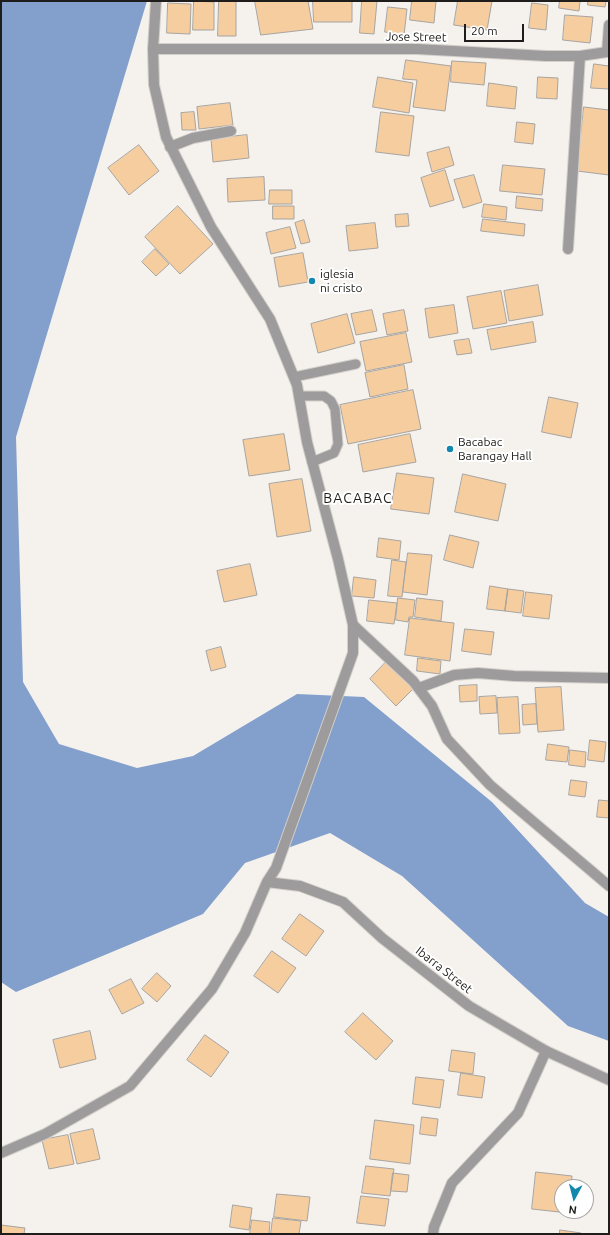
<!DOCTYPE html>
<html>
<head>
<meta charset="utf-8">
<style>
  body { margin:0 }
  #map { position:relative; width:610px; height:1235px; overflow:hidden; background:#f5f1ed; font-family:Ubuntu,sans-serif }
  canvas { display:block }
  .frame { position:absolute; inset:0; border:2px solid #1e1d1b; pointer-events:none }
  .north { position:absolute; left:554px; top:1179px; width:40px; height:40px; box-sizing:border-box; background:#fff; border:1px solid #a5a5a4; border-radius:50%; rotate:187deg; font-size:11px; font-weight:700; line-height:16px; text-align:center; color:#1e1d1b }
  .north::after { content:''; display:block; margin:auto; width:14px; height:18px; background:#1387ac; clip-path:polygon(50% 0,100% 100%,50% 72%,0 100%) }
  .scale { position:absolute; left:464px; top:24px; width:60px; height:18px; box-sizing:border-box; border:2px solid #1e1d1b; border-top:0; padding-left:5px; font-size:12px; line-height:14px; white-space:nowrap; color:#1e1d1b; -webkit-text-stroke:3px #fff; paint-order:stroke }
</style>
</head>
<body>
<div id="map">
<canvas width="610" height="1235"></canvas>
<div class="frame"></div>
<div class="north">N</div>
<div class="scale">20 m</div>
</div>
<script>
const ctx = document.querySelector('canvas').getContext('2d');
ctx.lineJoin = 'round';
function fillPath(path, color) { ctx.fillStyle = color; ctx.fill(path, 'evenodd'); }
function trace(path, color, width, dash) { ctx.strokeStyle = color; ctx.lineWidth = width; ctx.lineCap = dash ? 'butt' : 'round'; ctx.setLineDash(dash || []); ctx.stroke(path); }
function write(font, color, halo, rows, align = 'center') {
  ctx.font = font + ' Ubuntu,sans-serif'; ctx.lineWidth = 4; ctx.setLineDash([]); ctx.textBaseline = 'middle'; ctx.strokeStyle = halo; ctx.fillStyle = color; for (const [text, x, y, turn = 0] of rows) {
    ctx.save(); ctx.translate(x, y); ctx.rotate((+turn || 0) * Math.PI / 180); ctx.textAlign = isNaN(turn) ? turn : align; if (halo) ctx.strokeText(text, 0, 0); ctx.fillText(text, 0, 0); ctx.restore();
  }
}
fillPath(new Path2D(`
  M1,1H147L16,437L23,682L59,744L137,768L193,756L297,694L364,697L492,802L585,903L609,917V1041L568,1026L402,876L330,833L245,863L203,914L16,992L1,982Z`), '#83a0cd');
const building = new Path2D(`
  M194,1L214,2V30H193Z
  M219,1H236V36H218Z
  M255,1H308L313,29L261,35Z
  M313,1H352V22H314Z
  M362,1H377L374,34L360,33Z
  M412,1H436L434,23L410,20Z
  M458,1H492L487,30L454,25Z
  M560,1H580L579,11L559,8Z
  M588,1H606L605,7L588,5Z
  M168,3L191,4L190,34L167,33Z
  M532,3L548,5L546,30L529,28Z
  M388,7L407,9L404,35L385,32Z
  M565,15L593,17L590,43L563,40Z
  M406,60L451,66L445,111L413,107L417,80L403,79Z
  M452,61L486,63L484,85L451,82Z
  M594,64L609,66V89L591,88Z
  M378,77L413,83L409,113L373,107Z
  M538,77L558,78L557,99L537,98Z
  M489,83L517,87L515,109L487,106Z
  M230,103L233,125L199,129L197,107Z
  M584,107L609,110V175L577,171Z
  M194,112L196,130H182L181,113Z
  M381,112L414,116L409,156L376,152Z
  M517,122L535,124L533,144L515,142Z
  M247,135L249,158L213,162L211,139Z
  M139,145L159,171L129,195L108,168Z
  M449,147L454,165L432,172L427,153Z
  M503,165L545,169L542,195L500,191Z
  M445,170L454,200L430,207L421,178Z
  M474,175L482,202L463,208L454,180Z
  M264,177L265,200L228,202L227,179Z
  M270,190H292V204H269Z
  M517,196L543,199L542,211L516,208Z
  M484,204L507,207L506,220L482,217Z
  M178,206L213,244L180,274L145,237Z
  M273,206H294V219H273Z
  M408,214L409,226L396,227L395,215Z
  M483,219L525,224L524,236L481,231Z
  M304,220L310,242L301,244L295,223Z
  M375,223L378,248L349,251L346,226Z
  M290,227L296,248L271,254L266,233Z
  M155,249L169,264L156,276L142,262Z
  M303,253L308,282L279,287L274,258Z
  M538,285L543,315L509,321L504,291Z
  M501,291L507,323L473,329L467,297Z
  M454,305L458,333L429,338L425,309Z
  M372,310L377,331L356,335L351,314Z
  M404,310L408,331L387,335L383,314Z
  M347,314L355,343L318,353L311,324Z
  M533,322L536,342L491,350L487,330Z
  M406,333L412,362L366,371L360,342Z
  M469,339L472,353L457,355L454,341Z
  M404,365L408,389L370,397L365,373Z
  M413,390L421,429L348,444L340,405Z
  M549,397L578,403L571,438L542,432Z
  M284,434L290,470L249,476L243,440Z
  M410,434L416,462L363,472L358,445Z
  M397,473L434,478L429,514L391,509Z
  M463,474L506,484L498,521L455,512Z
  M302,479L311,531L277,537L269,484Z
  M450,535L479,542L473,568L444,560Z
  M379,538L401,541L399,560L377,557Z
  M408,553L432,555L427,595L403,592Z
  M392,560L406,562L402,597L388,596Z
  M250,564L257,595L224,602L217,571Z
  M354,577L376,580L374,598L352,596Z
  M490,586L508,589L505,611L487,609Z
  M508,589L524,591L521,613L505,611Z
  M526,592L552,595L549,619L523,616Z
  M398,598L415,600L413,617H409L408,622L396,620Z
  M417,598L443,601L441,621L415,617Z
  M369,600L397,603L394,624L367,621Z
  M410,618L454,623L450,661L405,655Z
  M465,629L494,632L491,655L462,651Z
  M221,647L226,667L211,671L206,651Z
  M418,658L441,661L440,674L417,671Z
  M386,662L413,689L396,706L370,679Z
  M477,685V701L460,702L459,686Z
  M561,687L564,730L538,732L535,688Z
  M496,696L497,713L480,714L479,697Z
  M518,697L520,733L499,734L497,698Z
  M536,704L537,724L523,725L522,705Z
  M590,740L606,742L604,762L588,760Z
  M548,744L569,747L567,762L546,760Z
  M570,750L586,752L585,767L569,765Z
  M571,780L587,782L585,797L569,795Z
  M599,800L609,801V818L597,817Z
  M300,914L324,931L306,956L282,939Z
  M272,951L296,968L278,993L254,976Z
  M157,973L171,986L157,1002L142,989Z
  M131,979L144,1003L122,1014L109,990Z
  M363,1013L393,1041L376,1060L345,1032Z
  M90,1031L96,1059L60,1068L53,1040Z
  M205,1035L229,1052L211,1077L187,1060Z
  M452,1050L475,1053L473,1074L449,1071Z
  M461,1073L485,1077L482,1098L458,1095Z
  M416,1077L444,1080L440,1108L413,1104Z
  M422,1117L438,1119L436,1136L420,1134Z
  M375,1120L414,1125L410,1164L370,1159Z
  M93,1129L100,1159L77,1164L70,1134Z
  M68,1135L74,1164L49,1169L42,1140Z
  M366,1166L394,1169L390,1196L362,1193Z
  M536,1172L572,1176L571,1187H562V1211H568V1213L532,1209Z
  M393,1173L409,1175L407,1192L391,1191Z
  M277,1194L310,1197L307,1221L274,1217Z
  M361,1196L389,1199L385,1226L357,1223Z
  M233,1205L252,1208L249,1230L230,1227Z
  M273,1218L301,1221L299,1234H271Z
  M252,1220L270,1222L269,1234H250Z
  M1,1225L25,1228L24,1234H1Z
  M560,1230L581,1233V1234H560Z`);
fillPath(building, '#f5cd9f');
trace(building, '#a7a4a0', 1);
const service = new Path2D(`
  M294,377L356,364
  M299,396H324L331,401L335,409L338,444L334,453L312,462`);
const minor = new Path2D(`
  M153,49H417L546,56H580L568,249
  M580,56L607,52L609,25
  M170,147L193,138L231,131
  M353,625L413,681L432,706L447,739L490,785L609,886
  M419,688L454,675L478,673L514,676L609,678
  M433,1234L434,1227L452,1183L518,1113L546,1051`);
const tertiary = new Path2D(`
  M267,882L300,886L343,902L382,938L469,1006L546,1051L609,1080
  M1,1153L45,1134L130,1086L212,989L245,933L267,882L276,868L353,653V625L338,559L307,442L297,385L270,319L211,227L166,137L154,85L153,49L156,1`);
trace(service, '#d3cfcb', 11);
trace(minor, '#d3cfcb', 12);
trace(tertiary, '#d3cfcb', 12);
trace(service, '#9e9b9c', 9);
trace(minor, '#9e9b9c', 10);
trace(tertiary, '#9e9b9c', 10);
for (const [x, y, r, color] of [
  [312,281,4,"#1387ac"],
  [450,449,4,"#1387ac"]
]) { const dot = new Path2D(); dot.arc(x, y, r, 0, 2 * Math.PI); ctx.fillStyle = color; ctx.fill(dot); trace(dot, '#fff', 1.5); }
write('12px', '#1e1d1b', '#fff', [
  ["Jose Street",416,37,1],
  ["Ibarra Street",444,970,38]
]);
write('12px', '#1e1d1b', '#fff', [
  ["iglesia",320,274],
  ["ni cristo",320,288],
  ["Bacabac",458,442],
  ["Barangay Hall",458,456]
], 'left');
ctx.letterSpacing = '1px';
write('14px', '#1e1d1b', '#fff', [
  ["BACABAC",358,498]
]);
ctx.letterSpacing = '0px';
</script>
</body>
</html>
